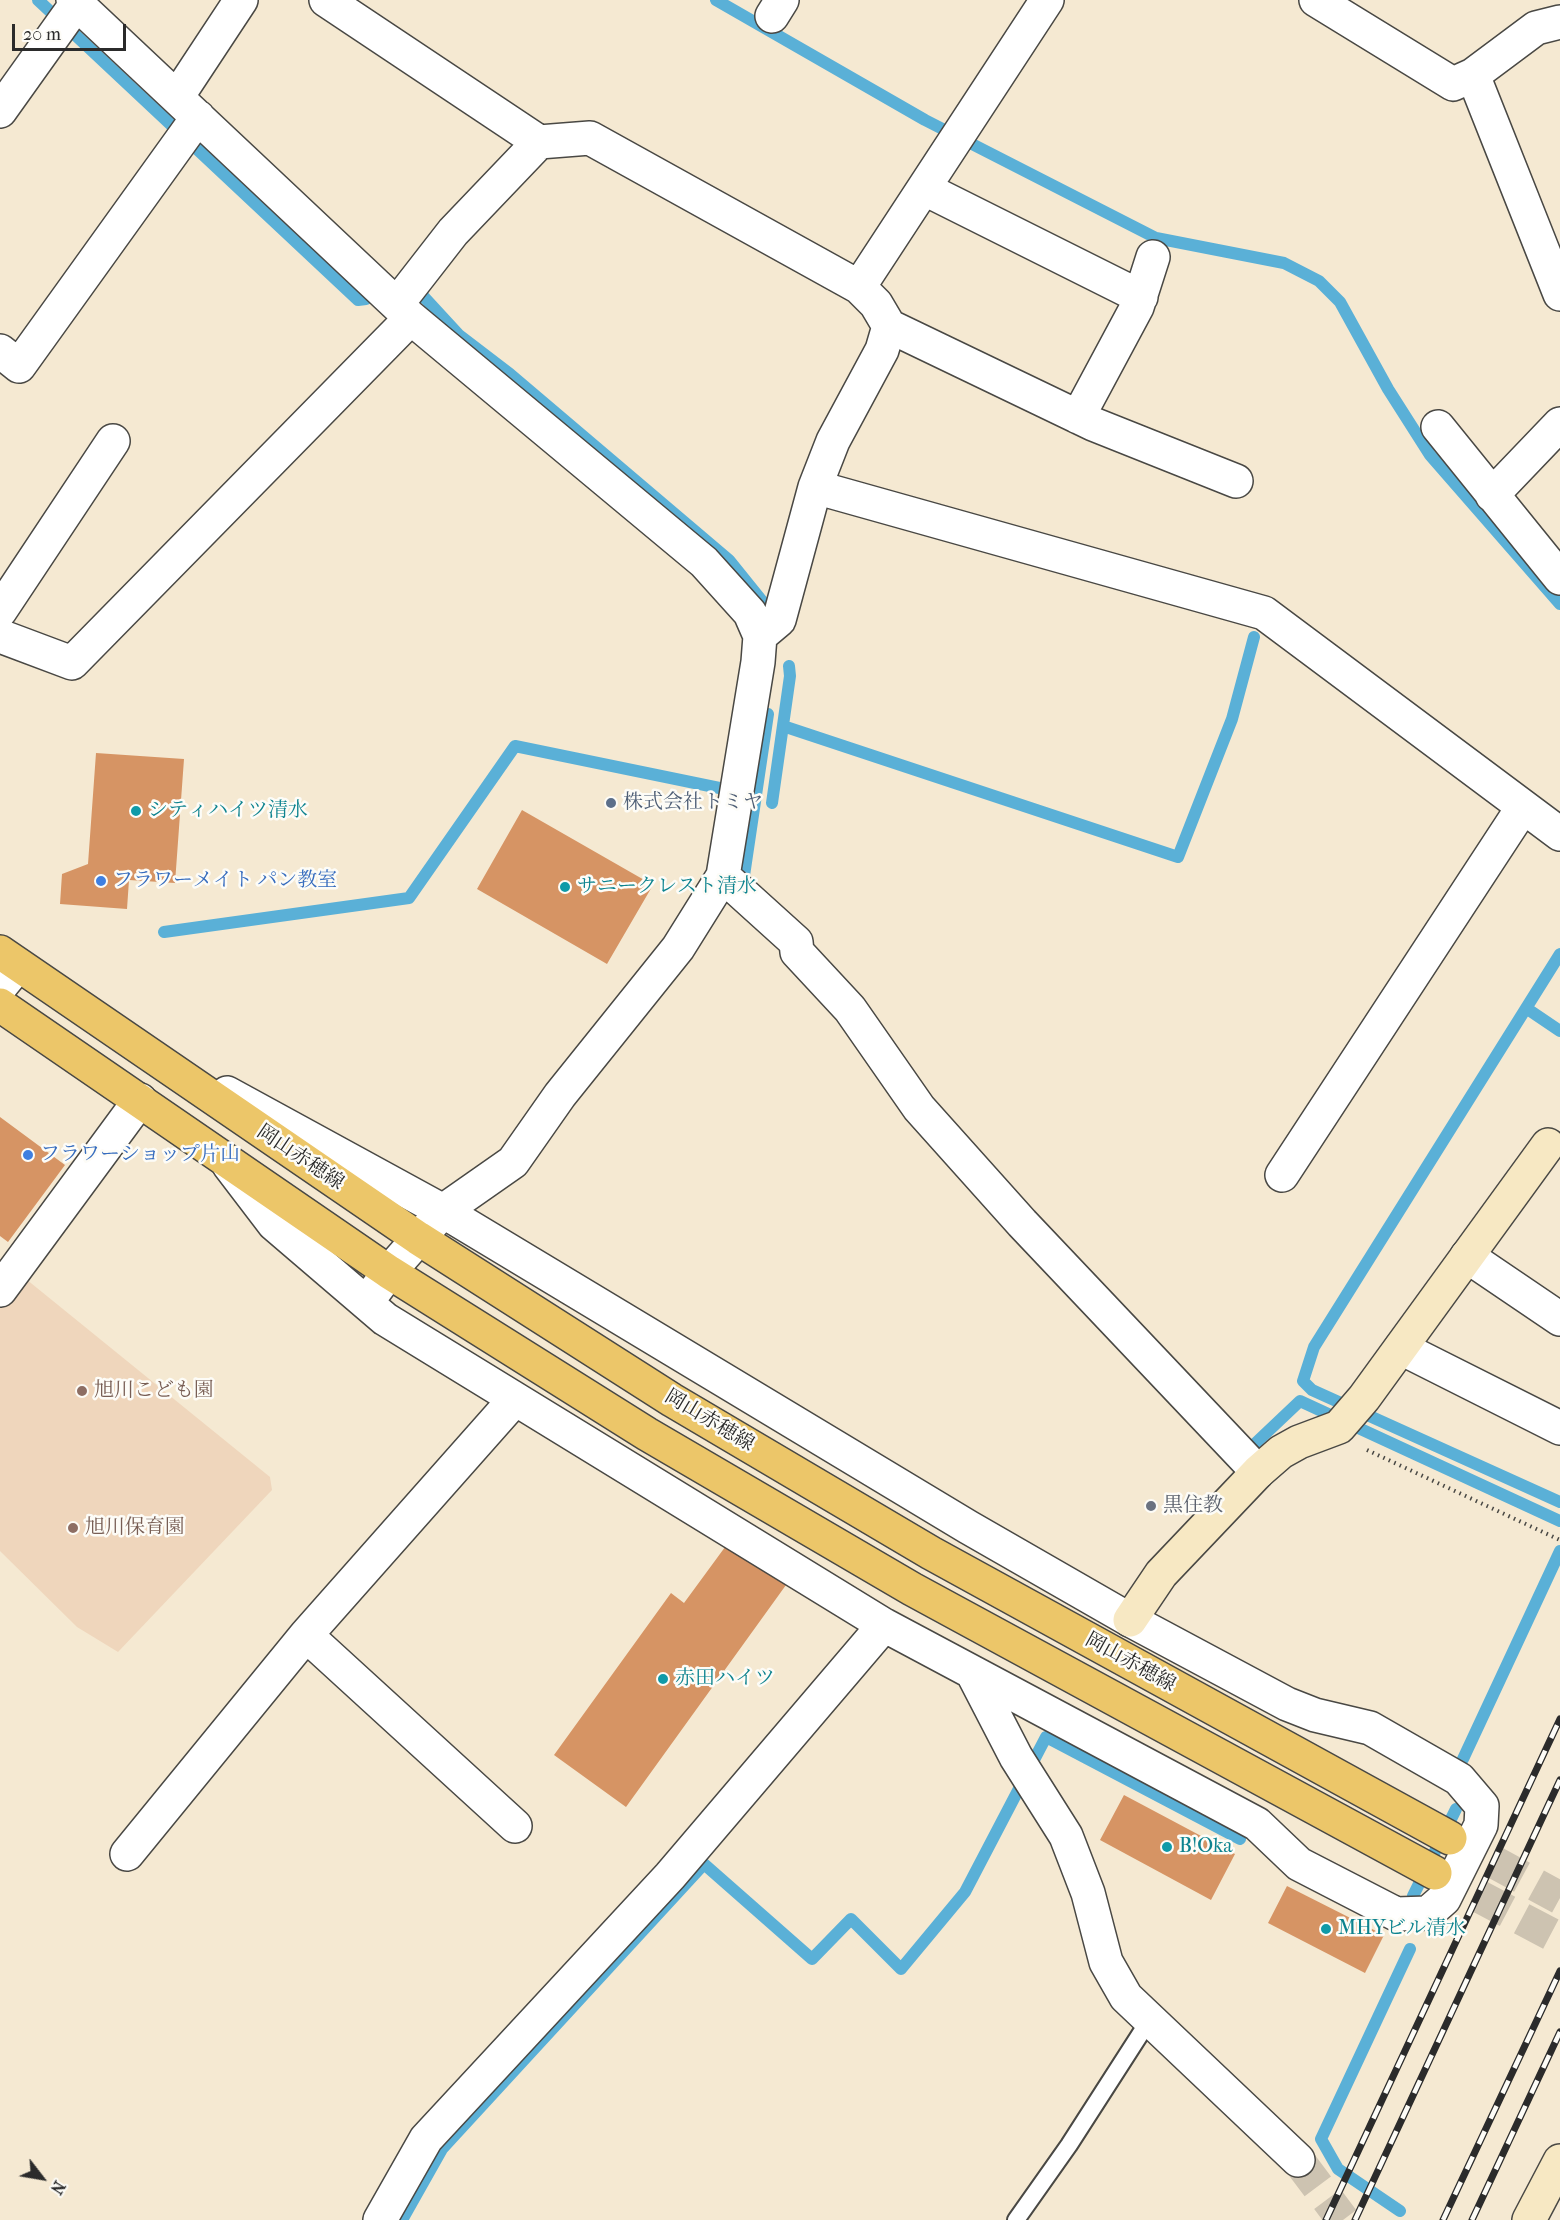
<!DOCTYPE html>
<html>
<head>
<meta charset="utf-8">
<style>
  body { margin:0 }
  #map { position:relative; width:1560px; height:2220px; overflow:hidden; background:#f5e9d2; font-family:"IM FELL French Canon",serif }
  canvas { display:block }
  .north { position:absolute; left:12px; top:2148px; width:60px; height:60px; -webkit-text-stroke:4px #fdfcf7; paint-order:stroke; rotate:121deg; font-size:16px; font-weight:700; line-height:24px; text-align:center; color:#2b2b2b }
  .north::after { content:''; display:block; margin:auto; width:21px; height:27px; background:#2b2b2b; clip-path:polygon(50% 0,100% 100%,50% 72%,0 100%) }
  .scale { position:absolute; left:12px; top:24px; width:114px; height:27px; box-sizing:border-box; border:3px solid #2b2b2b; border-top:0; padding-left:8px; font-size:18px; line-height:21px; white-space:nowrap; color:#2b2b2b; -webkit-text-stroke:4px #fdfcf7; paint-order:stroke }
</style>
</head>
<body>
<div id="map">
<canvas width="1560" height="2220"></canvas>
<div class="north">N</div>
<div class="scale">20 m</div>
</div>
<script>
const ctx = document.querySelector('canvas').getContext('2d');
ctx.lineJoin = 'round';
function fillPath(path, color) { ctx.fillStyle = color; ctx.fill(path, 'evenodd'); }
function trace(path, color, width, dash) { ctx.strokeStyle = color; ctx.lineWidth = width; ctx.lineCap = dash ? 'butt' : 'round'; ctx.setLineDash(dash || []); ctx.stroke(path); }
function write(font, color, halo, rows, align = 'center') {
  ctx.font = font + ' "IM FELL French Canon","Noto Serif JP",serif'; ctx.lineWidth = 5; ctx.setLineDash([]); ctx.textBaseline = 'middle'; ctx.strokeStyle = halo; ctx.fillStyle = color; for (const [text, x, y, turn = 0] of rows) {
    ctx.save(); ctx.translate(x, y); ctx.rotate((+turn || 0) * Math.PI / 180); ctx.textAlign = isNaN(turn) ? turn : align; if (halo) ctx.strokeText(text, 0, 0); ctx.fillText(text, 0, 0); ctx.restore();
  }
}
fillPath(new Path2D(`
  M21,1275L270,1477L272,1490L118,1652L77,1627L0,1551V1305Z`), '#efd6bc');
trace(new Path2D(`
  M38,0L358,300L366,299
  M716,0L925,120L1156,238L1284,263L1319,281L1340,302L1388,389L1430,455L1560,604
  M419,297H424L459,335L510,374L729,560L762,601
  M783,726L1178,857L1232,719L1254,637
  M772,803L790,676L789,666
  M742,889L768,714
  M164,932L409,898L515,746L734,791
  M1560,954L1314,1347L1303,1381L1312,1390L1560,1502
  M1526,1008L1560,1031
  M1243,1455L1300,1401L1560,1521
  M1463,1759L1560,1551
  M1413,1896L1456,1809
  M1400,2211L1338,2169L1321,2139L1410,1949
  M402,2220L442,2149L704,1864L812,1959L851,1919L901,1969L965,1892L1046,1737L1240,1839`), '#5ab0d7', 12);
fillPath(new Path2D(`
  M96,753L184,759L175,883L129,880L127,909L60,904L62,874L88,864Z
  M522,810L653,885L607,964L477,889Z
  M0,1117L65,1165L8,1242L0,1236Z
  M728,1543L786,1585L626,1807L554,1755L671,1593L684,1603Z
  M1124,1795L1235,1854L1211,1900L1100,1840Z
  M1287,1886L1384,1935L1365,1973L1268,1923Z`), '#d69464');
trace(new Path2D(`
  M1298,2160L1343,2220`), '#cdc3b1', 33, [33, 16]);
trace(new Path2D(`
  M1450,1838L1560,1898
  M1435,1873L1560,1939`), '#cdc3b1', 33, [33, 16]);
const lane = new Path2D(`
  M1016,2220L1069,2145L1150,2019`);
const street = new Path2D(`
  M73,0L411,318L704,562L750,613L760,636L758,662L723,876L678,948L560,1095L513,1162L443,1211L389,1272L372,1295
  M326,0L539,142L590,138L859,287L876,304L889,326L882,350L833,441L815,487L779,620L760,636
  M1316,0L1453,84L1473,75L1536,28L1560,22
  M772,16L782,0
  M1473,75L1560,294
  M177,97L241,0
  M0,111L77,3
  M925,189L1141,297
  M859,287L1047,0
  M397,304L453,232L539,142
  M889,326L1093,424L1236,481
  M0,351L19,366L198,117
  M1078,417L1137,307L1153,257
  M1438,427L1560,578
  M815,487L1264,613L1560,834
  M1492,495L1560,424
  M0,611L113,441
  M0,636L72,663L411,318
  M723,876L796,942L797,952L850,1009L919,1108L1022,1223L1258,1472
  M0,987L18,965
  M227,1093L443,1211L968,1527L1130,1620L1287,1704L1315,1715L1370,1728L1459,1779L1482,1806L1481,1825L1444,1899L1428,1913L1396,1914L1299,1864L1257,1824L884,1625L385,1319L274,1224L229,1165
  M1282,1175L1523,807
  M1467,1256L1560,1319
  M0,1290L140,1100
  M1401,1348L1560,1428
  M306,1635L515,1826
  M972,1672L1016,1757L1066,1836L1088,1893L1106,1962L1126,1997L1298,2160
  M127,1854L306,1635L515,1399
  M380,2220L426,2139L670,1876L884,1625`);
const secondary = new Path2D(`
  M1130,1620L1161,1574L1258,1472L1281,1452L1299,1442L1339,1427L1364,1398L1548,1145
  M1529,2220L1560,2161`);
const primary = new Path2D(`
  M0,952L418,1238L672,1400L931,1553L1450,1838
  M0,1005L389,1272L647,1434L912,1589L1435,1873`);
trace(lane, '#494844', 20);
trace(street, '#494844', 36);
trace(secondary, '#494844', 36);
trace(primary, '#494844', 36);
trace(new Path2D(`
  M1367,1450L1560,1540`), '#494844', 4, [1.5, 4.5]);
trace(lane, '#fff', 16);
trace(street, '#fff', 33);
trace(secondary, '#f7e8c3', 33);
trace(primary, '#ecc669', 33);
const rail = new Path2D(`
  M1326,2220L1560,1719
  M1355,2220L1560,1780
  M1443,2220L1560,1971
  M1472,2220L1560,2032`);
trace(rail, '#2b2b2b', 7);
trace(rail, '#fdfcf7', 4.5, [14]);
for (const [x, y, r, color] of [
  [611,803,6,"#5c6f8a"],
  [136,811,6,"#0f9aa8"],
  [101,881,6,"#3f7fe0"],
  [565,887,6,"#0f9aa8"],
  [28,1155,6,"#3f7fe0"],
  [82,1391,6,"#8d6e63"],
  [1151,1506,6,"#6b7280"],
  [73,1528,6,"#8d6e63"],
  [663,1679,6,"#0f9aa8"],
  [1167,1847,6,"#0f9aa8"],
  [1326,1929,6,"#0f9aa8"]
]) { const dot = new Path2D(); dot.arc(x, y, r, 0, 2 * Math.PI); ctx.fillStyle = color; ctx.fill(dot); trace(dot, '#fdfcf7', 2); }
write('20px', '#4e5e75', '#fdfcf7', [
  ["株式会社トミヤ",623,803]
], 'left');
write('20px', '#0d838f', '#fdfcf7', [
  ["シティハイツ清水",148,811],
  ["サニークレスト清水",577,887],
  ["赤田ハイツ",675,1679],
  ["B!Oka",1179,1847],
  ["MHYビル清水",1338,1929]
], 'left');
write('20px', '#366cbe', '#fdfcf7', [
  ["フラワーメイト パン教室",113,881],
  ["フラワーショップ片山",40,1155]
], 'left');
write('20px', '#2b2b2b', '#fdfcf7', [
  ["岡山赤穂線",300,1158,34],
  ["岡山赤穂線",709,1421,31],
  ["岡山赤穂線",1130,1663,29]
]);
write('20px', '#785e54', '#fdfcf7', [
  ["旭川こども園",94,1391],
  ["旭川保育園",85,1528]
], 'left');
write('20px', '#5b616d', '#fdfcf7', [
  ["黒住教",1163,1506]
], 'left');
</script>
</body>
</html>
